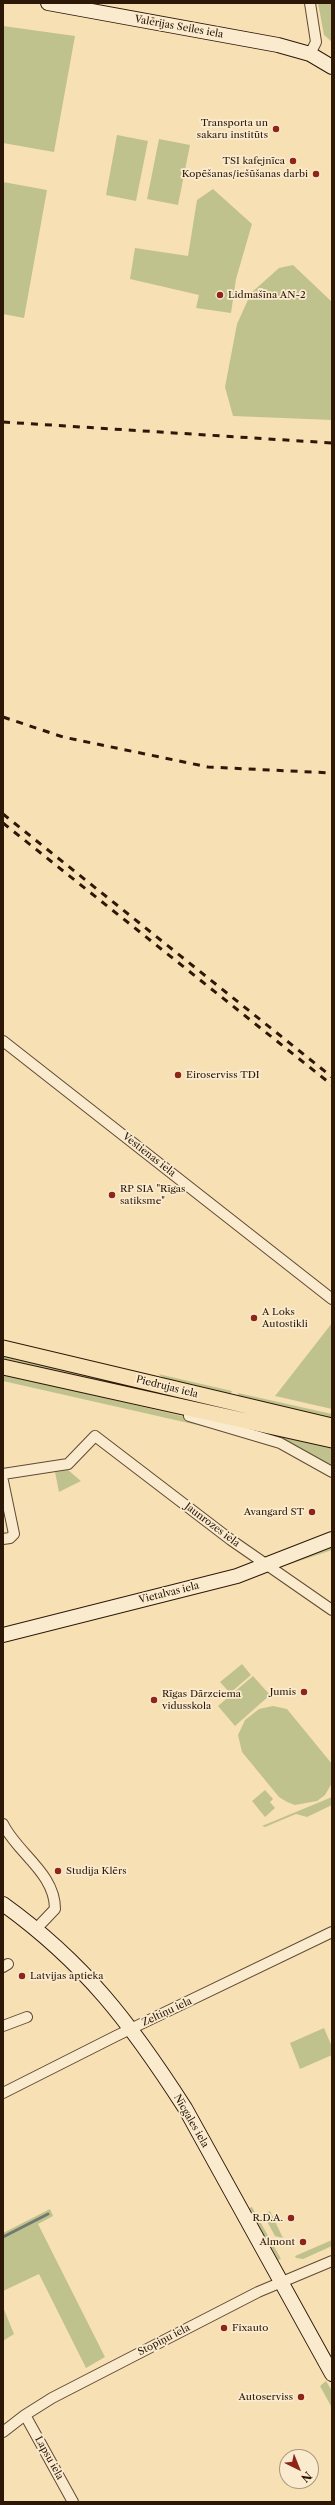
<!DOCTYPE html>
<html>
<head>
<meta charset="utf-8">
<style>
  body { margin:0 }
  #map { position:relative; width:335px; height:2505px; overflow:hidden; background:#f8e0b5; font-family:"Libre Caslon Text",serif }
  canvas { display:block }
  .frame { position:absolute; inset:0; border:4px solid #2d1808; pointer-events:none }
  .north { position:absolute; left:279px; top:2449px; width:40px; height:40px; box-sizing:border-box; background:#faebcf; border:1px solid #a8977f; border-radius:50%; rotate:137deg; font-size:11px; font-weight:700; line-height:16px; text-align:center; color:#2d1808 }
  .north::after { content:''; display:block; margin:auto; width:14px; height:18px; background:#8f2418; clip-path:polygon(50% 0,100% 100%,50% 72%,0 100%) }
</style>
</head>
<body>
<div id="map">
<canvas width="335" height="2505"></canvas>
<div class="frame"></div>
<div class="north">N</div>
</div>
<script>
const ctx = document.querySelector('canvas').getContext('2d');
ctx.lineJoin = 'round';
function fillPath(path, color) { ctx.fillStyle = color; ctx.fill(path, 'evenodd'); }
function trace(path, color, width, dash) { ctx.strokeStyle = color; ctx.lineWidth = width; ctx.lineCap = dash ? 'butt' : 'round'; ctx.setLineDash(dash || []); ctx.stroke(path); }
function write(font, color, halo, rows, align = 'center') {
  ctx.font = font + ' "Libre Caslon Text",serif'; ctx.lineWidth = 3.5; ctx.setLineDash([]); ctx.textBaseline = 'middle'; ctx.strokeStyle = halo; ctx.fillStyle = color; for (const [text, x, y, turn = 0] of rows) {
    ctx.save(); ctx.translate(x, y); ctx.rotate((+turn || 0) * Math.PI / 180); ctx.textAlign = isNaN(turn) ? turn : align; if (halo) ctx.strokeText(text, 0, 0); ctx.fillText(text, 0, 0); ctx.restore();
  }
}
fillPath(new Path2D(`
  M318,3H332V42L324,35Z
  M3,26L75,36L54,152L3,143Z
  M117,135L148,141L136,201L106,195Z
  M159,139L190,145L178,205L147,199Z
  M3,182L47,190L24,318L3,314Z
  M213,189L252,224L236,279L231,313L196,308L199,295L130,279L135,248L188,256L197,200Z
  M293,265L332,302V420L233,416L225,387L237,324L251,293L279,268Z
  M332,1323V1409L275,1396L279,1391Z
  M3,1354L189,1400L3,1361Z
  M3,1374L203,1421L237,1434L3,1381Z
  M158,1374L232,1391L230,1395L167,1380Z
  M238,1393L332,1414V1419L239,1398Z
  M245,1427L332,1445V1467L287,1441Z
  M68,1470L81,1481L59,1492L55,1472Z
  M332,1545V1550L287,1565L286,1562Z
  M242,1664L251,1675L230,1693L220,1682Z
  M253,1676L270,1695L235,1726L218,1706Z
  M273,1706L287,1709L332,1764V1783L325,1795L317,1801L295,1805L287,1802L279,1797L242,1752L238,1735L245,1720L259,1709Z
  M265,1790L273,1799L270,1802L275,1808L265,1817L252,1801Z
  M332,1797V1805L307,1817L296,1814L265,1827L262,1826Z
  M324,2028L332,2047V2055L300,2069L290,2043Z
  M252,2207L281,2259L278,2260L249,2208Z
  M50,2209L53,2216L38,2224L105,2357L86,2368L39,2274L3,2291V2233Z
  M270,2211L283,2238L275,2236L263,2214Z
  M332,2240V2246L303,2259L296,2258L295,2256Z
  M3,2307L14,2334L3,2341Z
  M326,2381L332,2391V2408L320,2386Z`), '#bfc28c');
trace(new Path2D(`
  M3,2237L48,2214`), '#717a6f', 3);
const street = new Path2D(`
  M310,3L316,42L310,54
  M3,1041L332,1299
  M189,1416L280,1443L332,1472
  M3,1474L68,1464L95,1436L231,1540L332,1610
  M3,1481L14,1534L10,1538L3,1539
  M3,1824C17,1853 55,1873 55,1909L36,1929
  M3,1967L8,1964
  M3,2026L27,2017
  M3,2093L116,2036L332,1932
  M25,2415L73,2502
  M3,2432L25,2415L52,2398L258,2292L332,2261`);
const secondary = new Path2D(`
  M48,3L278,45L310,54L332,67
  M3,1635L237,1576L332,1539
  M3,1904C85,1963 131,2024 185,2108L332,2374`);
const primary = new Path2D(`
  M3,1348L332,1426
  M3,1367L332,1440`);
trace(street, '#604a33', 12);
trace(secondary, '#2d1808', 16);
trace(primary, '#2d1808', 17);
trace(street, '#faebcf', 10);
trace(secondary, '#faebcf', 14);
trace(primary, '#f8e0b5', 15);
trace(new Path2D(`
  M3,422L332,443
  M3,717L63,737L208,767L332,773
  M3,814L332,1077
  M3,823L332,1085`), '#2d1808', 3, [7, 7]);
for (const [x, y, r, color] of [
  [276,129,4,"#8f2418"],
  [293,161,4,"#8f2418"],
  [316,174,4,"#8f2418"],
  [220,295,4,"#8f2418"],
  [178,1075,4,"#8f2418"],
  [112,1195,4,"#8f2418"],
  [254,1318,4,"#8f2418"],
  [312,1512,4,"#8f2418"],
  [304,1692,4,"#8f2418"],
  [154,1700,4,"#8f2418"],
  [58,1871,4,"#8f2418"],
  [22,1976,4,"#8f2418"],
  [291,2218,4,"#8f2418"],
  [303,2242,4,"#8f2418"],
  [224,2328,4,"#8f2418"],
  [301,2397,4,"#8f2418"]
]) { const dot = new Path2D(); dot.arc(x, y, r, 0, 2 * Math.PI); ctx.fillStyle = color; ctx.fill(dot); trace(dot, '#faebcf', 1.5); }
write('10px', '#2d1808', '#faebcf', [
  ["Valērijas Seiles iela",179,27,10],
  ["Vestienas iela",149,1155,38],
  ["Piedrujas iela",167,1387,14],
  ["Jaunrozes iela",212,1525,37],
  ["Vietalvas iela",169,1593,-14],
  ["Zeltiņu iela",167,2012,-25],
  ["Nīcgales iela",191,2121,60],
  ["Stopiņu iela",164,2340,-27],
  ["Lapsu iela",49,2458,61]
]);
write('10px', '#2d1808', '#faebcf', [
  ["Transporta un",268,123],
  ["sakaru institūts",268,135],
  ["TSI kafejnīca",285,161],
  ["Kopēšanas/iešūšanas darbi",308,174],
  ["Lidmašīna AN-2",228,295,"left"],
  ["Eiroserviss TDI",186,1075,"left"],
  ["RP SIA \"Rīgas",120,1189,"left"],
  ["satiksme\"",120,1201,"left"],
  ["A Loks",262,1312,"left"],
  ["Autostikli",262,1324,"left"],
  ["Avangard ST",304,1512],
  ["Jumis",296,1692],
  ["Rīgas Dārzciema",162,1694,"left"],
  ["vidusskola",162,1706,"left"],
  ["Studija Klērs",66,1871,"left"],
  ["Latvijas aptieka",30,1976,"left"],
  ["R.D.A.",283,2218],
  ["Almont",295,2242],
  ["Fixauto",232,2328,"left"],
  ["Autoserviss",293,2397]
], 'right');
</script>
</body>
</html>
